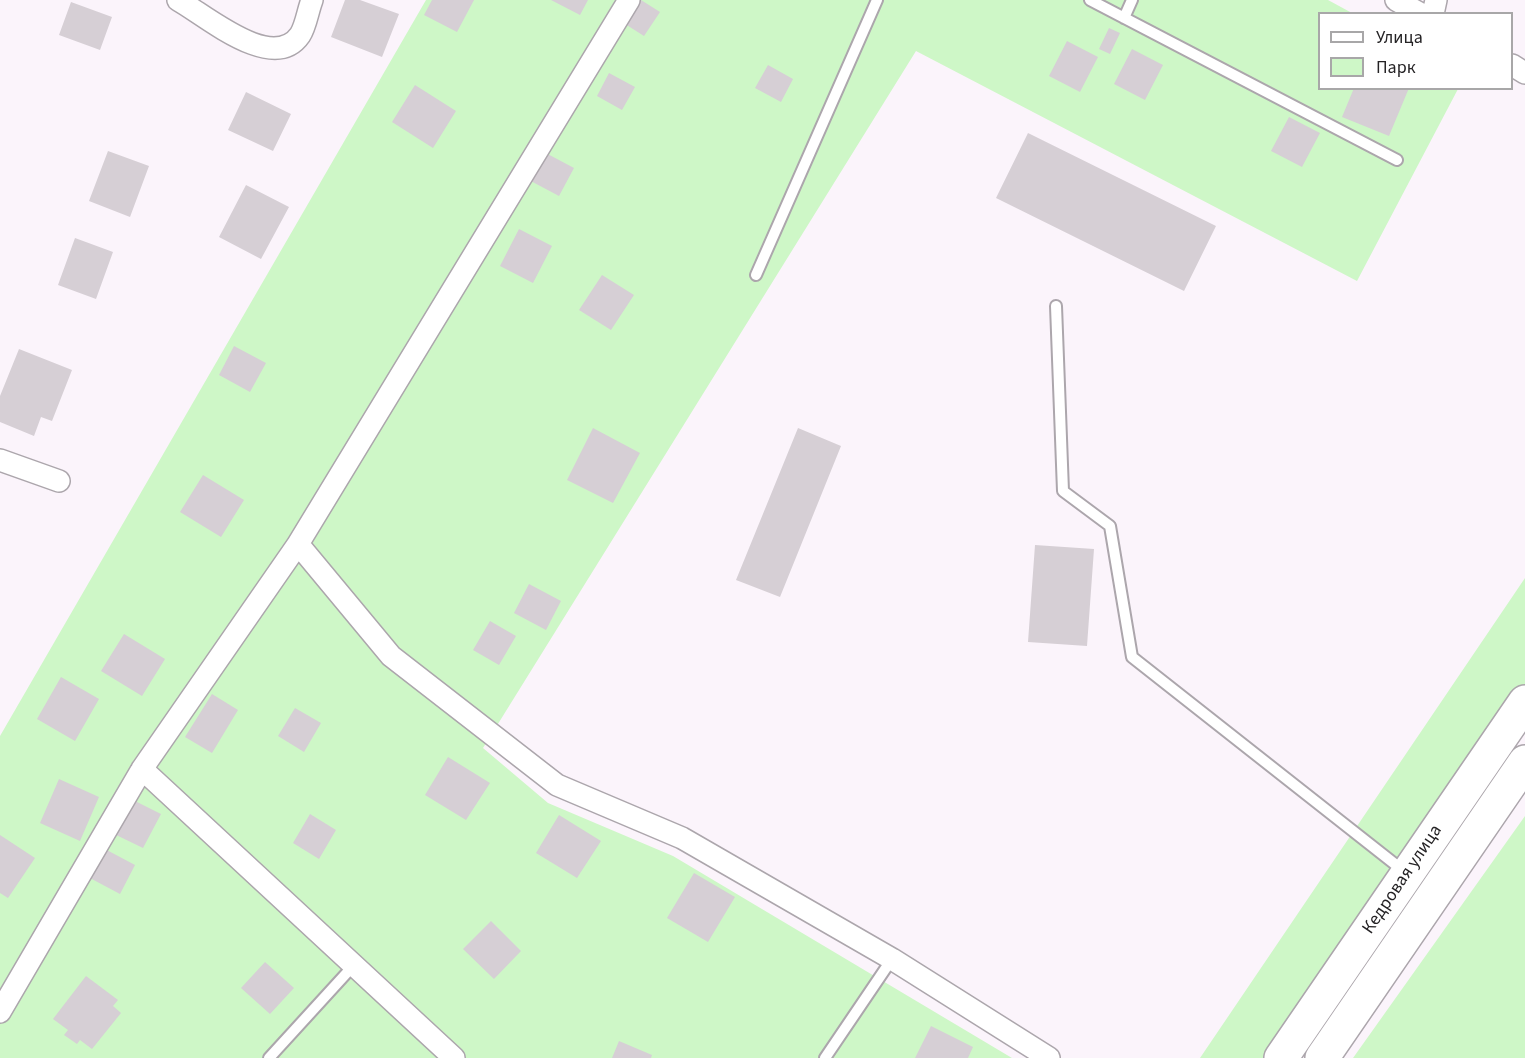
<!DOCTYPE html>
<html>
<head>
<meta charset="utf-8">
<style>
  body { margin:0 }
  #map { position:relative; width:1525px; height:1058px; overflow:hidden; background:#fbf4fb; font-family:"Source Sans 3",sans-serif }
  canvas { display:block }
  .legend { position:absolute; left:1318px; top:12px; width:195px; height:78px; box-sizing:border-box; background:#fff; border:2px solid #a8a7a8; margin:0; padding:8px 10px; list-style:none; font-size:18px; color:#252325 }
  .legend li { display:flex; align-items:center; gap:12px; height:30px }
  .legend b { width:30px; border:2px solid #a8a7a8 }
</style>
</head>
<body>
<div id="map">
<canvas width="1525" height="1058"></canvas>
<ul class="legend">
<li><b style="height:8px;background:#fff"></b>Улица</li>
<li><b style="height:16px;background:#cef7c7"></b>Парк</li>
</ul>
</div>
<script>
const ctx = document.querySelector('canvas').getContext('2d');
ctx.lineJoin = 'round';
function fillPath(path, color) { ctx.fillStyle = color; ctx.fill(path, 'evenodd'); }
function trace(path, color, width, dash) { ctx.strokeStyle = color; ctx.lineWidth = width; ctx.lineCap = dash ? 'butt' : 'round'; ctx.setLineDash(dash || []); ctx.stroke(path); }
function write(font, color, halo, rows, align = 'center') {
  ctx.font = font + ' "Source Sans 3",sans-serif'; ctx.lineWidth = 5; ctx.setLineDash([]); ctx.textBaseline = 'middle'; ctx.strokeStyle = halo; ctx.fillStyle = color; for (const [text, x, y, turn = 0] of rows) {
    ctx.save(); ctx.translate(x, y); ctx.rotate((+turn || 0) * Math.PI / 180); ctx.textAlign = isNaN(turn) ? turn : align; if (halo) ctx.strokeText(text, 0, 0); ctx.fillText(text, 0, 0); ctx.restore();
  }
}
fillPath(new Path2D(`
  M426,0H1328L1352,13L1320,14V88L1458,89L1357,281L916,51L483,748L548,803L673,856L1012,1058H0V736Z
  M1525,578V691L1274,1058H1200Z
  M1525,816V1058H1353Z`), '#cef7c7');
fillPath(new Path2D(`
  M345,0H360L399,14L382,57L331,37Z
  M432,0H474L457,32L424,15Z
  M551,0H588L580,15Z
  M636,0H641L660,12L644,36L622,22Z
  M71,2L112,17L100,50L59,35Z
  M1109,28L1120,33L1110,54L1099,49Z
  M1067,41L1098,57L1080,92L1049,76Z
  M1132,49L1163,65L1145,100L1114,84Z
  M768,65L793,79L781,102L755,88Z
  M609,73L635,87L622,110L597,96Z
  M415,85L456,111L433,148L392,122Z
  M1354,88H1409L1389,136L1342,117Z
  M246,92L291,114L273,151L228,130Z
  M1289,117L1320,133L1302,167L1271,151Z
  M1028,133L1216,226L1184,291L996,198Z
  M108,151L149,166L130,217L89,201Z
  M542,151L574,168L559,196L527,179Z
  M246,185L289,207L261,259L219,237Z
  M519,229L552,246L533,283L500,266Z
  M75,238L113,252L96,299L58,285Z
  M602,275L634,295L611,330L579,310Z
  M234,346L266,363L250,392L219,375Z
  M19,349L72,370L52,421L41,417L34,436L0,422V396Z
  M593,428L640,453L613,503L567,480Z
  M798,428L841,446L780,597L736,580Z
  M203,475L244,500L221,537L180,512Z
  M1035,545L1094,549L1087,646L1028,642Z
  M529,584L561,601L546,630L514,613Z
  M490,621L516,636L499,665L473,650Z
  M124,634L165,659L142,696L101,671Z
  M61,677L99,699L75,741L37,719Z
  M212,694L238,710L212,753L185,737Z
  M295,708L321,723L304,752L278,736Z
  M448,757L490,783L466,820L425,795Z
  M59,779L99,797L80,841L40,823Z
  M129,798L161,814L143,848L112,833Z
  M310,814L336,830L319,859L293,843Z
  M559,815L601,841L577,878L536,853Z
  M0,835L35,858L8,898L0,893Z
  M103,848L135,865L120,894L88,877Z
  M694,873L735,897L708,942L667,918Z
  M491,921L521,951L494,979L463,949Z
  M265,962L294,988L270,1014L241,988Z
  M86,976L118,1000L113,1006L121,1013L92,1049L80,1040L77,1044L64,1035L68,1030L53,1019Z
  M931,1026L973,1047L968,1058H915Z
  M619,1041L652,1055L651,1058H612Z`), '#d6cfd5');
const lane = new Path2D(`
  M1090,0L1397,160
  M1124,18L1132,0
  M756,275L877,0
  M1056,306L1063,491L1110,526L1132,657L1405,872
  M269,1058L354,965
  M825,1058L892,959`);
const street = new Path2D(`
  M178,0C205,15 273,74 300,35C306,26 308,10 312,0
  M1396,0L1421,14
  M1433,14L1436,0
  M1512,65L1525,73
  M0,460L59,481
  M298,544L391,656L557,785L682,838L892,959L1049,1058
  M142,769L454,1058
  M0,1012L142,769L298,544L629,0`);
const primary = new Path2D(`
  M1281,1058L1525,702
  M1322,1058L1525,762`);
trace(lane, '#aca6ac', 14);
trace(street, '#aca6ac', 24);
trace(primary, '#aca6ac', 36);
trace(lane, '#fff', 10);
trace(street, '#fff', 21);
trace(primary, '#fff', 33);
write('18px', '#252325', '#fff', [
  ["Кедровая улица",1403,880,-56]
]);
</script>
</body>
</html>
